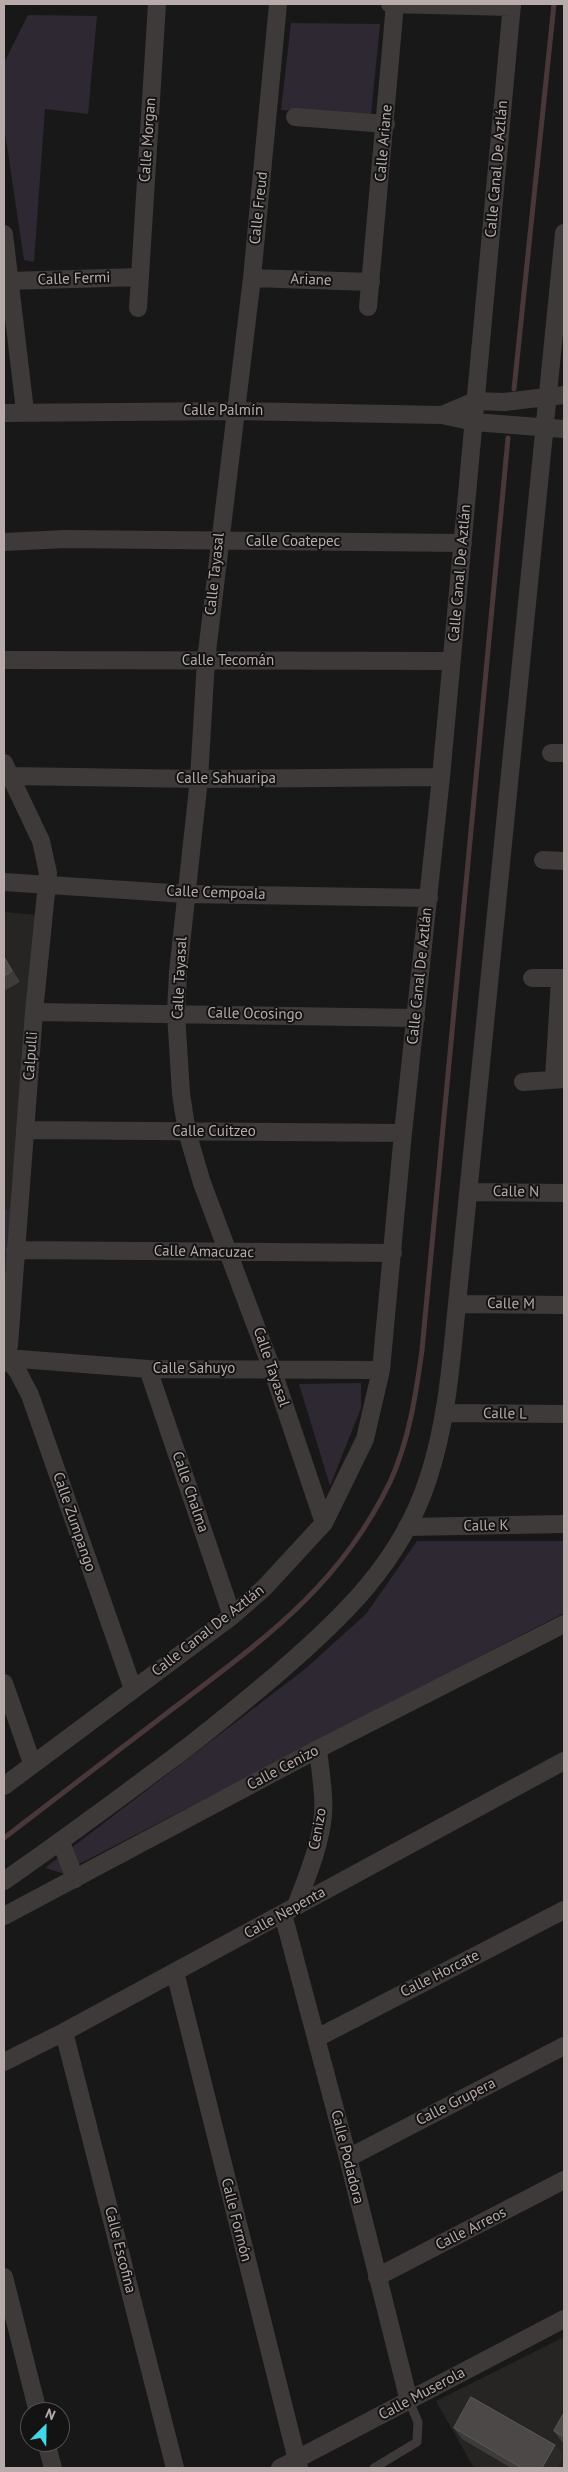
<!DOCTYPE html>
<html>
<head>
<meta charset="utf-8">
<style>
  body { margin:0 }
  #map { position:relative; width:568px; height:2472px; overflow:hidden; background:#191818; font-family:"PT Sans",sans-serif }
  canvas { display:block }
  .frame { position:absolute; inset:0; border:5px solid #b8acab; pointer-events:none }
  .north { position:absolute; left:20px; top:2402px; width:50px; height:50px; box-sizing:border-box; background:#141313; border:1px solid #565050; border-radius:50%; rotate:23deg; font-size:14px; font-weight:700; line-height:20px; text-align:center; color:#b8acab }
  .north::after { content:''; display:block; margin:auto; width:18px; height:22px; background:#42d6e7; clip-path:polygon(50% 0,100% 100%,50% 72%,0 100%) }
</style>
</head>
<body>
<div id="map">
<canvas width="568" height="2472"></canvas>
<div class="frame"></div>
<div class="north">N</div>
</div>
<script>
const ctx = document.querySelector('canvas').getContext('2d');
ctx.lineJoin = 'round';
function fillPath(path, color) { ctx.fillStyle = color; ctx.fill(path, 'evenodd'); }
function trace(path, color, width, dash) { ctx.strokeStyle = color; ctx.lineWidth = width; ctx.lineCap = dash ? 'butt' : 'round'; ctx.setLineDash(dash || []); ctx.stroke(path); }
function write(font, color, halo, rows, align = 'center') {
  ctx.font = font + ' "PT Sans",sans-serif'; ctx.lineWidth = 4; ctx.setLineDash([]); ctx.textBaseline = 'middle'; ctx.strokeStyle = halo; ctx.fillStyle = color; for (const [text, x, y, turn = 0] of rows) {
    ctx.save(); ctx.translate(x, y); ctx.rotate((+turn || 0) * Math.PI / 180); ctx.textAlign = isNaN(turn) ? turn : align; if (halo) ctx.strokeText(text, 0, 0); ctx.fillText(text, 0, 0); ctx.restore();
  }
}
fillPath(new Path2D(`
  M4,912L38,915L12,1209H4Z
  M564,2337V2468H474L436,2401Z`), '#262524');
fillPath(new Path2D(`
  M28,15L97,16L88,114L45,109L34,262L24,260L4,126V63Z
  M291,23L380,24L371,115L281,110Z
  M4,1209H12L4,1318Z
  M361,1383V1408L330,1486L299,1384Z
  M417,1541H564V1613L62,1873L45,1868L305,1669L366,1614Z`), '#2d2831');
trace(new Path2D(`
  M514,389L554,4
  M4,1838C61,1794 118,1750 175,1707C264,1639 340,1586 390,1482C409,1441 416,1394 422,1350L508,438`), '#493739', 5);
trace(new Path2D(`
  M374,2468L417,2442L418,2422L409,2401`), '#3e3a39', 9);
trace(new Path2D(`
  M278,4L252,278L206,660L199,779L178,972L176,1013L181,1094L187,1132L202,1183L272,1369L324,1523
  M390,4L512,7
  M295,117L386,124
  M4,234L25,411
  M252,278L371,282
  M9,281L139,277
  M368,307L395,4
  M138,308L157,4
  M4,413L236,411L442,415L474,422L564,429
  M442,415L475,401L504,402L564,395
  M4,542L65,539L463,543
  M4,660L451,661
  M551,753H564
  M4,763L41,841L48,873L34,1012L9,1345L7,1358L4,1363
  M11,776L199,779L441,777
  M543,860L564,861
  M4,882L186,894L429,898
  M532,978H564
  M34,1012L416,1018
  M554,1079L560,978
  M523,1082L564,1079
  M25,1130L403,1133
  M468,1192L564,1193
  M15,1250L393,1253
  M457,1304L564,1305
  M7,1358L148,1369L381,1370
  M7,1358L18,1372L30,1395L133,1689
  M148,1369L232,1616
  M445,1413L564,1414
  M407,1527L564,1524
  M4,1683L32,1763
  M4,1786L232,1616L264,1588L324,1523L365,1439L381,1370L403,1133L441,777L512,4
  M61,1842L75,1879
  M4,1881C57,1844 109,1806 161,1767C201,1738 238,1707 276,1675C340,1620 401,1563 428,1479C447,1422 451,1363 457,1304L564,233
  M296,1906C307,1876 320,1847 323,1815C325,1794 320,1771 318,1749
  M283,1914L348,2158L409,2401
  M4,1916L318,1749L564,1624
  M175,1972L299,2468
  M64,2032L175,2468
  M317,2038L564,1910
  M4,2062L64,2032L564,1761
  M348,2158L564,2046
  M4,2277L38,2412
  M377,2277L564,2180
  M46,2442L53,2468
  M280,2468L564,2319`), '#3e3a39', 18);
fillPath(new Path2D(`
  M4,955L20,982L4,991Z
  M564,2413V2443L562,2442L554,2431Z
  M454,2428L555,2445L562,2456L556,2468H511L462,2439Z`), '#3e3c3b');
fillPath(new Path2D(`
  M4,955L20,982L4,957Z
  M555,2445L562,2456L556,2468H542Z`), '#2a2928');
const building = new Path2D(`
  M4,957L12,971L4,976Z
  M471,2397L555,2445L542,2468H522L454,2428Z
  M564,2413V2437L554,2431Z`);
fillPath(building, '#4b4847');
trace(building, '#5c5857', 1);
write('15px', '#b8acab', '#141313', [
  ["Calle Morgan",148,140,-86],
  ["Calle Ariane",384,143,-85],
  ["Calle Canal De Aztlán",497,169,-85],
  ["Calle Freud",259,208,-84],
  ["Calle Fermi",74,279,-2],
  ["Ariane",311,280,2],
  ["Calle Palmín",223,411],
  ["Calle Coatepec",293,542],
  ["Calle Canal De Aztlán",460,573,-85],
  ["Calle Tayasal",215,574,-84],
  ["Calle Tecomán",228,661],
  ["Calle Sahuaripa",226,779],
  ["Calle Cempoala",216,893,2],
  ["Calle Canal De Aztlán",420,976,-84],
  ["Calle Tayasal",180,978,-87],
  ["Calle Ocosingo",255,1014,1],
  ["Calpulli",31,1056,-86],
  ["Calle Cuitzeo",214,1132],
  ["Calle N",516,1192,1],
  ["Calle Amacuzac",204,1252,1],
  ["Calle M",511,1304,1],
  ["Calle Tayasal",271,1367,71],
  ["Calle Sahuyo",194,1369],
  ["Calle L",505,1414,1],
  ["Calle Chalma",190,1492,71],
  ["Calle Zumpango",74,1522,71],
  ["Calle K",486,1526,-1],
  ["Calle Canal De Aztlán",208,1631,-38],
  ["Calle Cenizo",283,1768,-28],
  ["Cenizo",318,1829,-80],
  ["Calle Nepenta",285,1913,-29],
  ["Calle Horcate",440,1974,-27],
  ["Calle Grupera",456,2102,-27],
  ["Calle Podadora",347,2157,76],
  ["Calle Formón",236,2220,76],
  ["Calle Arreos",471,2229,-27],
  ["Calle Escofina",120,2250,76],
  ["Calle Muserola",422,2394,-28]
]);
</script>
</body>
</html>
